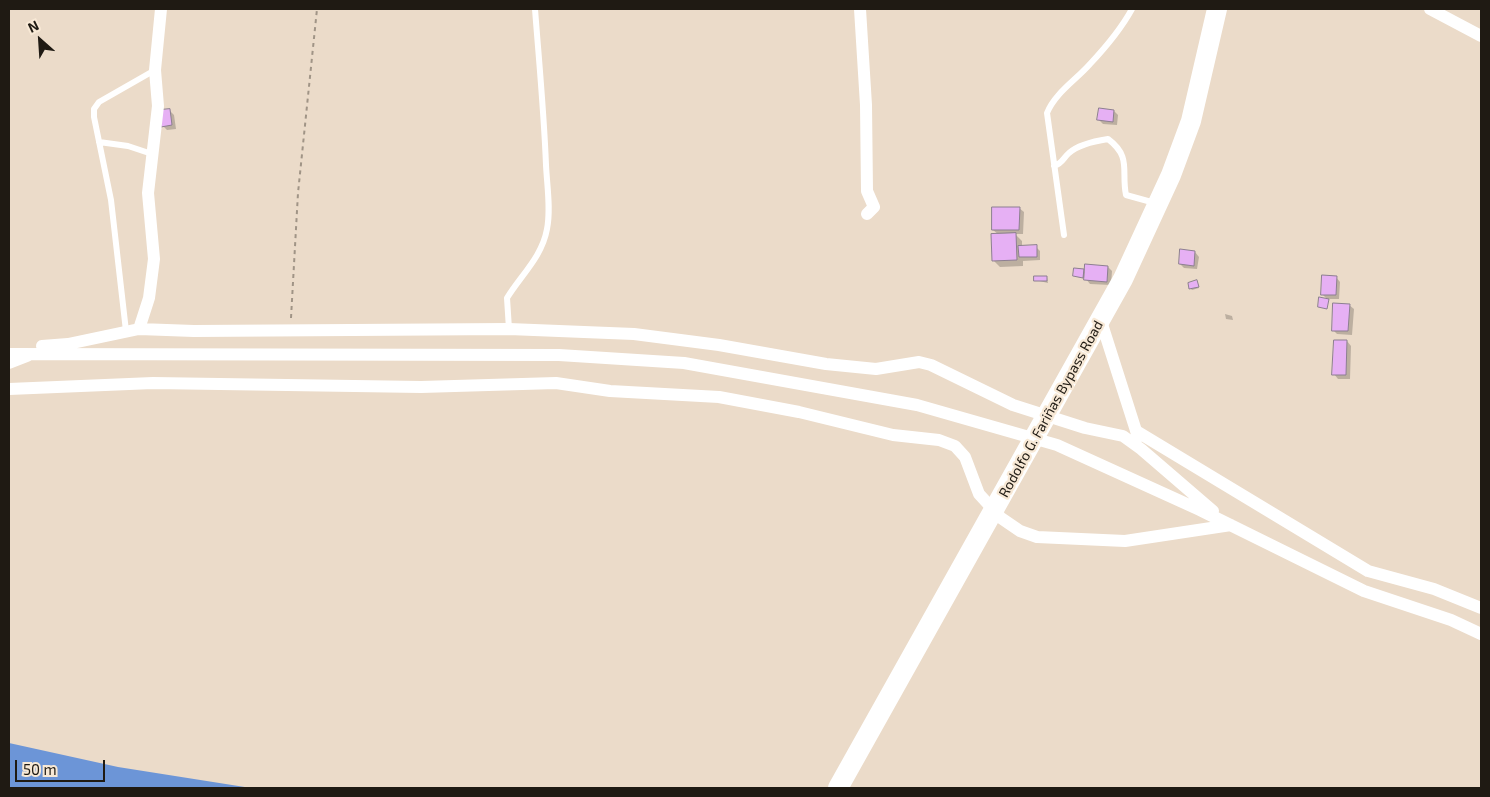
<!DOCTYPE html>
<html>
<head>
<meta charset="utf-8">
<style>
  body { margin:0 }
  #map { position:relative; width:1490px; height:797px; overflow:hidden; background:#ebdbc9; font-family:"Exo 2",sans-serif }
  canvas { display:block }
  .frame { position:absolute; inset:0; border:10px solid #1f1a13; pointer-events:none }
  .north { position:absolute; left:15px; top:15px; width:50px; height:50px; -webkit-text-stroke:4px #f8e9d6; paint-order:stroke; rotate:334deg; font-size:14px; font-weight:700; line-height:20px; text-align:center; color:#1f1a13 }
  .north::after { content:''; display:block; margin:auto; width:18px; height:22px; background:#1f1a13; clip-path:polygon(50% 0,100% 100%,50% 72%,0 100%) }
  .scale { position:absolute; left:15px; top:760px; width:90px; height:22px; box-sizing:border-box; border:2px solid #1f1a13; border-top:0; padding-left:6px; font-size:15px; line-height:18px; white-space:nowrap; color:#1f1a13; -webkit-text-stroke:4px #f8e9d6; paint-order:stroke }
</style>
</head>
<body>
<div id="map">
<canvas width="1490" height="797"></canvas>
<div class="frame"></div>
<div class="north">N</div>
<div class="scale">50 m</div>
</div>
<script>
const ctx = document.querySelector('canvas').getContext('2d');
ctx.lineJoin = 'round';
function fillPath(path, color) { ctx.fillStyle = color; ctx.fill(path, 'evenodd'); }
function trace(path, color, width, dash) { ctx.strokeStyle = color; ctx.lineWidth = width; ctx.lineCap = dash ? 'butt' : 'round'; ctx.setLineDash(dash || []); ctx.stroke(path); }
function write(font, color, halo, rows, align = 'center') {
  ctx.font = font + ' "Exo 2",sans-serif'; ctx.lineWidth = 4.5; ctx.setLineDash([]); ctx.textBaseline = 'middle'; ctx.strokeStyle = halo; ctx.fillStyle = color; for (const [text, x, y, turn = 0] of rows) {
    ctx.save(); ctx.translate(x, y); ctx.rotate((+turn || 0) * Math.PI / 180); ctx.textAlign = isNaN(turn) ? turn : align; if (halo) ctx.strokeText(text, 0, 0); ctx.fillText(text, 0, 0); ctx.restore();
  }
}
fillPath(new Path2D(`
  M9,743L118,767L251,788H9Z`), '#6c95d7');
fillPath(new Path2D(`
  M170,111L174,115L176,129L167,130L163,126Z
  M1114,111L1118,115L1117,125L1103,124L1099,120Z
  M1019,208L1024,212L1023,234H1015L1022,241V247H1036L1040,251V260L1023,261V266L1000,267L993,260L999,235L993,230Z
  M1195,252L1199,257L1197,269L1184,268L1180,264Z
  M1108,267L1112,271L1111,285L1090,284L1086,279L1074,276L1083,270L1086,273Z
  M1047,277L1048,283L1035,280Z
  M1336,277L1340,282L1339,299H1327L1322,294Z
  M1198,284L1199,288L1192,290L1191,289Z
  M1349,305L1354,309L1352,335L1337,334L1333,330Z
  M1225,314L1232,316L1233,320L1226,319Z
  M1347,341L1351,346L1350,379H1338L1334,374Z`), '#0003');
const building = new Path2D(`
  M1099,108L1114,110L1113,122L1097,120Z
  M170,109L172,125L161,127L160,110Z
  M992,207H1020L1019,230H992Z
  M1016,233L1017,260L992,261L991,234Z
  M1037,245V257H1019L1018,246Z
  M1180,249L1195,251L1194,266L1179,264Z
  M1085,264L1108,266L1107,282L1084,280Z
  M1074,268L1084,269L1083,278L1073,276Z
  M1322,275L1337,276L1336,295H1321Z
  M1034,276H1047V281H1034Z
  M1197,280L1199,287L1189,289L1188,283Z
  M1319,297L1329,299L1327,309L1318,307Z
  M1333,303L1350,304L1348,331H1332Z
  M1334,340H1347L1346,375H1332Z`);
fillPath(building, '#e6b0f4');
trace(building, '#8c7f90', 1);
trace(new Path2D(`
  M291,318L298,193L317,9`), '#a09486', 2, [4, 4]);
trace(new Path2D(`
  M99,142L128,146L152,154
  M1054,166C1063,163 1063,158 1069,153C1079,144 1095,141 1108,139C1132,157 1121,171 1126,195L1155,203
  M1064,235L1047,113C1055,93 1076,80 1090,64C1106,47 1121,29 1132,9
  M509,329L507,298C521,275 542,257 547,229C551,209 547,186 546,165C544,113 539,61 535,9
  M126,331L111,200L94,117V109L99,102L155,70`), '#fff', 6);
trace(new Path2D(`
  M860,9L866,105L867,191L874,207L867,214
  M1430,9L1481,36
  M1101,321L1138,437
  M139,329L149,298L154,259L148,193L158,106L155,70L161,9
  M42,346L68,344L139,329L194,331L509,329L634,334L719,345L826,364L876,369L919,362L931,365L1013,405L1085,428L1123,436L1141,449L1213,511
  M9,354L559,355L684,363L917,405L1057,445L1200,510L1364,591L1451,620L1481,634
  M9,363L27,356
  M9,389L153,383L421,387L556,383L610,391L719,397L799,412L893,435L939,440L955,446L965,457L979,494L1001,518L1020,531L1037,537L1125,541L1231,525
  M1136,431L1368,571L1434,589L1481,608`), '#fff', 12);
trace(new Path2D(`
  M838,788L1123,279L1171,175L1191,121L1217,9`), '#fff', 20);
write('14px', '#1f1a13', '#f8e9d6', [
  ["Rodolfo G. Fariñas Bypass Road",1051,409,-61]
]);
</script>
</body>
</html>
